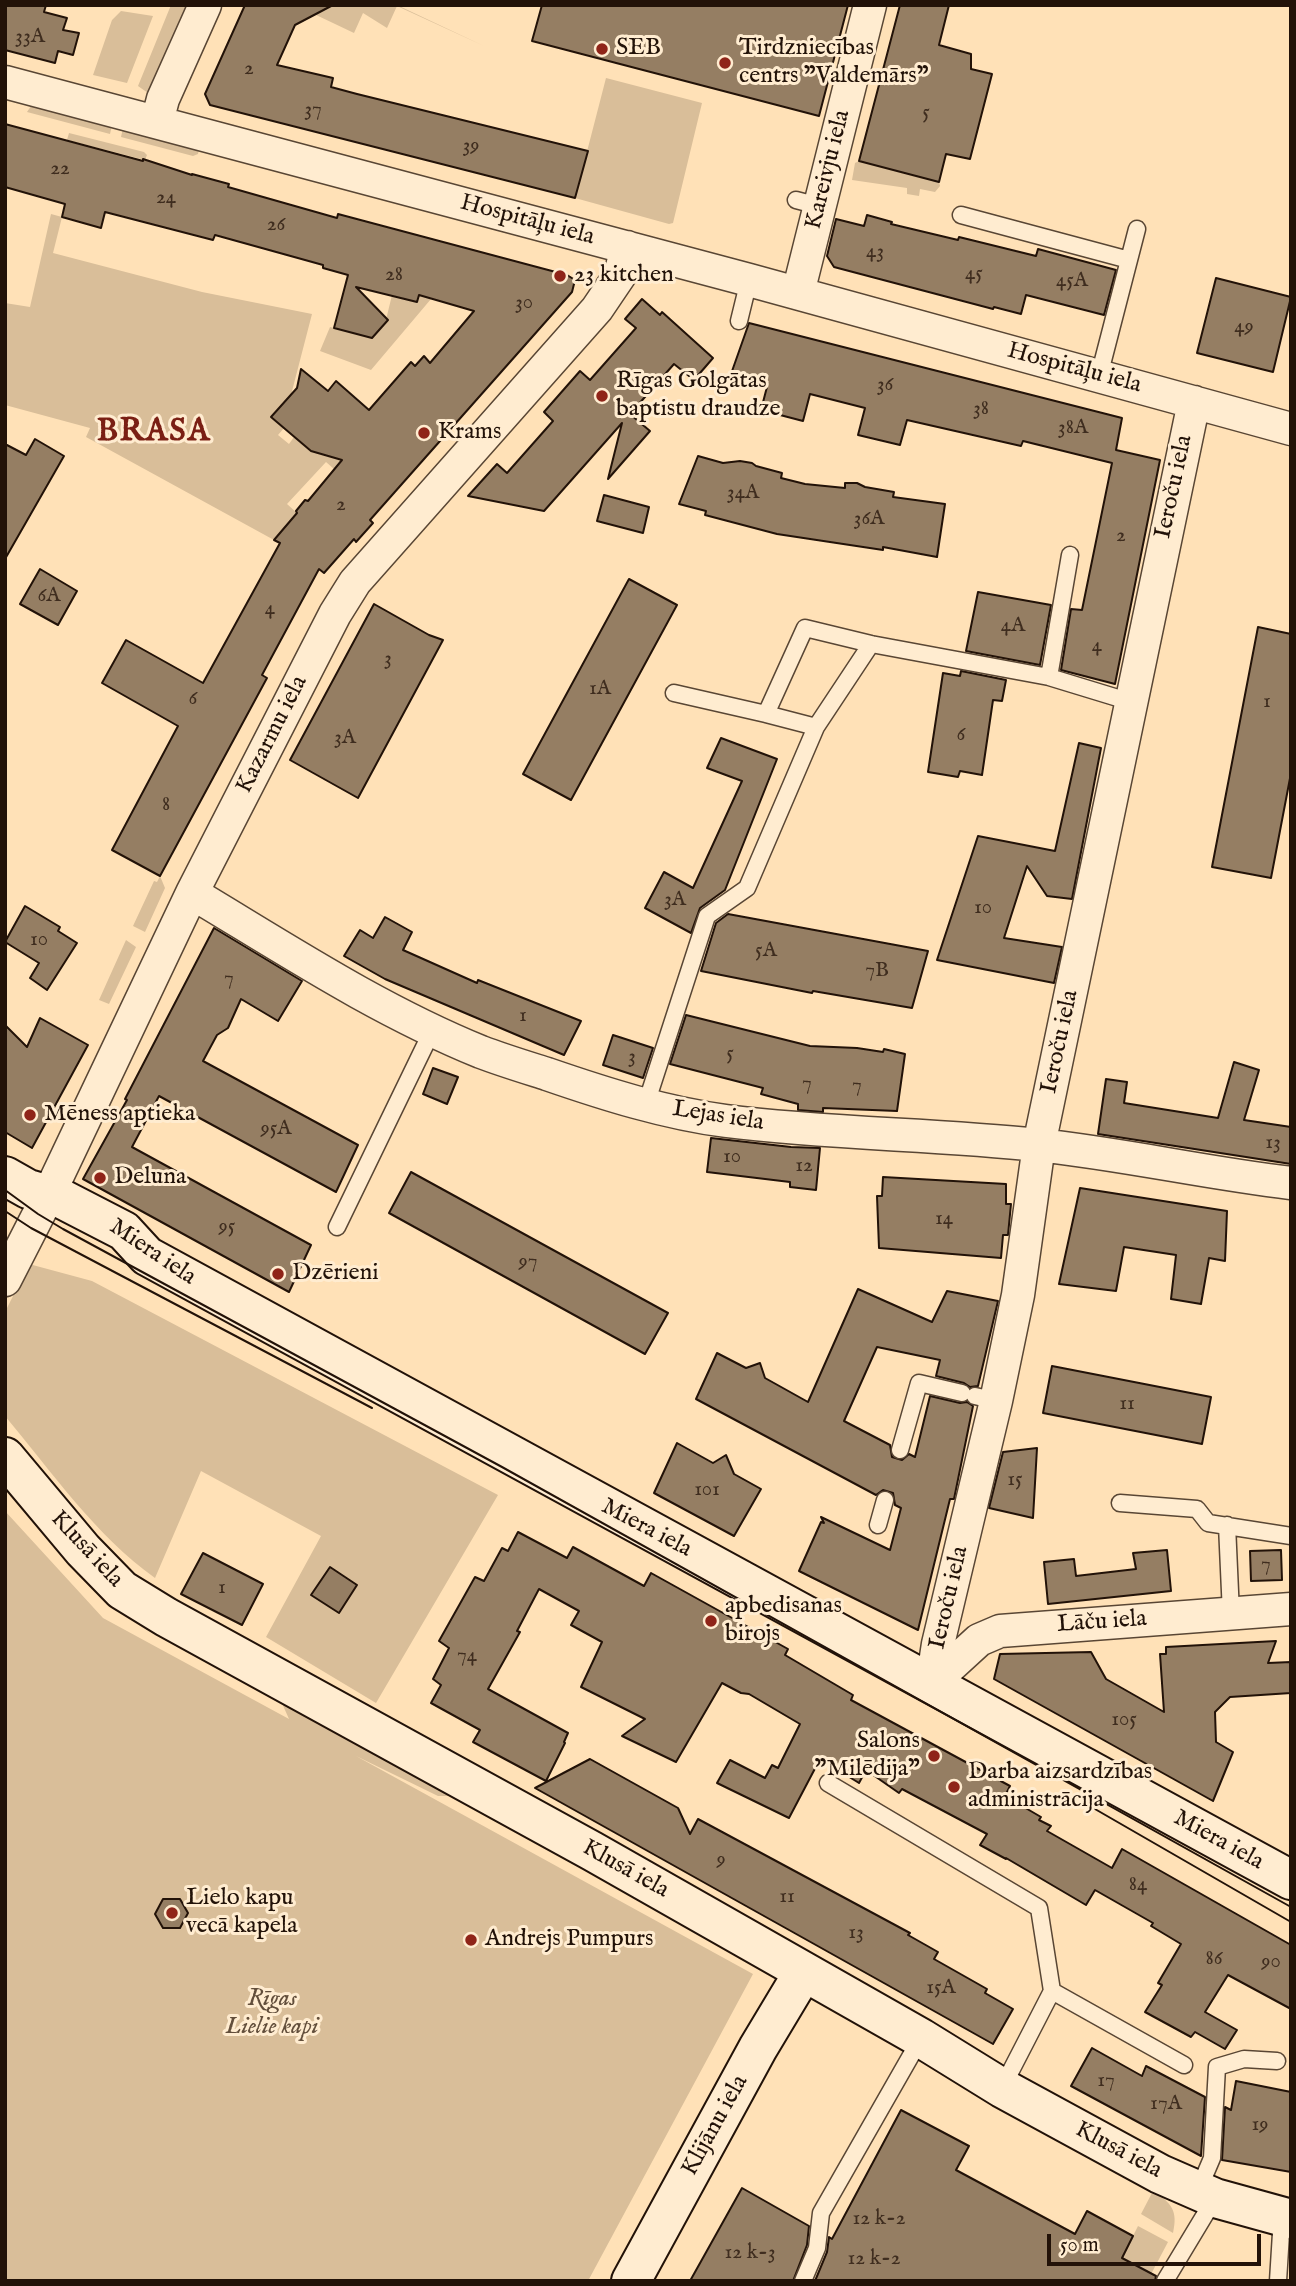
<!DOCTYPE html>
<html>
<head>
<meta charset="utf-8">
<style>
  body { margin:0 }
  #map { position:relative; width:1296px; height:2286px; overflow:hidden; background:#ffe1b7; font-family:"IM FELL English",serif }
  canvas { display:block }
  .frame { position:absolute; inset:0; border:7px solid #221208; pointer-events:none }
  .scale { position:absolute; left:1047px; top:2234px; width:214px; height:32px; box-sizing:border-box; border:4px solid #221208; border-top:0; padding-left:9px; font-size:21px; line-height:24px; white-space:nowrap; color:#221208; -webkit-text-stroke:5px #ffecd0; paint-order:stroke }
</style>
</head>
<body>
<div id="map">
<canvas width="1296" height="2286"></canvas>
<div class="frame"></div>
<div class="scale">50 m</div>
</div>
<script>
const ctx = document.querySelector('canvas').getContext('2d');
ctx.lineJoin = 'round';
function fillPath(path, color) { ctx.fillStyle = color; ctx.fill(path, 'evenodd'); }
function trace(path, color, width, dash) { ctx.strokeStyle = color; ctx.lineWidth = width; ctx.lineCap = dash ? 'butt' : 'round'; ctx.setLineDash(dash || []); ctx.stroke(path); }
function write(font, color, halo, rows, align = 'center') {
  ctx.font = font + ' "IM FELL English",serif'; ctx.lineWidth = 6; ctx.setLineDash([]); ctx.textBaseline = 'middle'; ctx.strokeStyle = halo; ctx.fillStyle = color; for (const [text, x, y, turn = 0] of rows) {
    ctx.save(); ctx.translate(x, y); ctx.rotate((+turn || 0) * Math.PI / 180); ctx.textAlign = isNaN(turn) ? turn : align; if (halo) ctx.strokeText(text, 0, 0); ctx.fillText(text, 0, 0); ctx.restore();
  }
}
fillPath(new Path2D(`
  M171,5H187L148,93L138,86Z
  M319,5H397L484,46L397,6L387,28L363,13L354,33L314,14Z
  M121,11L153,16L127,83L93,75L112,20Z
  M606,78L702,103L673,223L669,224L575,198Z
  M38,104L112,125L110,134L27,112L31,106Z
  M123,128L199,149L198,154L193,156L121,137Z
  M69,133L144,152L147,155L145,160L67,140Z
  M859,161L939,182L940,186L935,192L920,189L919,196L907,194V188L852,180L855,163Z
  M51,214L62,217L53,253L202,292L312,314L291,395L271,417L284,428L278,435L289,444L294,437L313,452L332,430L343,459L334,469L326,462L287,504L297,513L274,540L86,437L90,428L5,405V303L30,307Z
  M420,294L431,299L371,370L320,351L330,327L372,338L385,324L392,295L417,302Z
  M160,876L165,888L145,932L133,926L154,881L157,882Z
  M126,940L136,947L109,1004L99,1000Z
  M29,1264L92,1281L498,1495L376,1703L266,1637L321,1536L201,1471L155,1578C96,1536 51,1471 5,1416V1312Z
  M5,1511L103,1618L289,1719L281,1701L469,1796H438L356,1756L753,1974L588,2281H5Z
  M1153,2191C1172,2203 1178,2211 1173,2233L1141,2214Z
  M1138,2226L1168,2242L1149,2278L1122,2258Z`), '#d9be99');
const building = new Path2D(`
  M5,5H46L44,12L67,18L63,30L79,33L73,55L58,51L55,63L5,50Z
  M245,5H333L295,25L277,65L333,78L331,87L357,94L588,151L575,198L210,105L205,94Z
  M542,5H848L819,116L532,41Z
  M900,5H949L939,45L971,54V69L992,74L970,159L946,154L939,182L859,161Z
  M5,124L143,161V159L192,175V174L229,184L228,187L337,218L338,214L567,275L575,280L572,292L370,520L373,523L356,542L354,539L324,573L319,569L262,675L267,678L160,876L112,850L178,726L102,683L126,640L203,683L280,543L274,540L297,513L296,511L305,500L308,501L342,460L311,451L271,417L297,388L301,369L328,391L336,381L369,410L411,362L415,366L424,356L430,363L474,311L419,295L417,302L356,287L388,320L372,338L334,328L348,275L323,268V265L215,235L213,240L105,212L101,228L62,217L65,204L5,187Z
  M867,215L892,222L891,224L958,240L959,237L1036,256L1038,249L1116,270L1104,315L1026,295L1021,314L994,307L993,309L834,267L827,256L836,219L864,226Z
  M1216,278L1291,297L1273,372L1197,353Z
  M642,299L660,315L662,312L713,358L694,380L674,364L630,414L650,431L608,479L622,423L544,511L468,496L497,464L507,473L553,421L544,412L580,371L590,380L636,328L625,319Z
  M749,323L1122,418L1116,450L1160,460L1115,684L1061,670L1071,609L1082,610L1112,463L1023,441L1021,446L907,420L900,445L858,435L865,408L810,394L803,421L761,410L768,383L731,374Z
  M35,439L64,456L5,559V444L26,455Z
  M698,456L723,463L740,461L752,463L756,466L782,473L781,478L805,484L845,488V483H857L865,487L894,492L893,497L945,504L937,557L883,547V550L777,534L705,515L706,511L679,504Z
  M604,495L649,507L643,533L597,521Z
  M40,569L77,591L58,625L20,604Z
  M629,579L677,605L571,800L523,774Z
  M978,592L1051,605L1040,665L966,651Z
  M374,604L429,635L443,640L358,798L290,760Z
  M1258,627L1291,634V773L1271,878L1212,867Z
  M961,671L1006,680L1002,701L993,700L982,775L960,771L958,777L928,772L943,673L960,676Z
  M721,738L777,759L725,890L700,908L691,933L645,908L664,872L693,888L742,781L707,768Z
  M1079,743L1101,748L1072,899L1047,896L1027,866L1004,938L1062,947L1054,983L937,960L978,836L1055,851Z
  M25,906L60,927L58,931L77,943L47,990L30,978L39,963L5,942Z
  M728,914L928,951L912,1008L813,991L812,993L701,971L716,923Z
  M385,917L412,932L403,950L477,983L478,980L581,1021L564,1055L385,979L344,956L360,930L373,938Z
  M214,928L302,981L278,1021L241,999L228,1028L217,1035L203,1061L358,1145L336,1192L159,1096L132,1147L311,1245L289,1292L83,1179L127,1100L125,1099Z
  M686,1015L810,1046L857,1048L883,1052L884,1049L905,1054L897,1111L823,1108V1112L798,1110V1104L761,1094L763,1088L670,1064Z
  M40,1018L88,1045L32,1148L5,1132V1025L27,1047Z
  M613,1035L653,1048L643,1078L603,1065Z
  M1234,1062L1259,1070L1244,1120L1291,1127V1164L1098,1134L1106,1079L1127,1082L1124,1103L1218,1118Z
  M433,1068L458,1077L447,1104L423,1094Z
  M711,1138L791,1147L820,1148L816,1190L790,1187V1182L707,1172Z
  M411,1172L668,1313L645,1354L389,1213Z
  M883,1177L1006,1184V1204H1011L1008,1235H1003L1001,1258L879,1248L877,1196H882Z
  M1080,1188L1227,1211L1225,1261L1209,1258L1201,1304L1171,1299L1176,1255L1124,1247L1116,1291L1059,1284Z
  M858,1289L932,1322L947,1291L998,1301L978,1386L970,1387L964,1383L936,1376L940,1360L877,1347L844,1421L890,1445L892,1457L902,1460L909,1454L915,1457L930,1396L960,1403L967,1402L973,1406L954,1499H950L918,1630L799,1571L821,1522L824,1523L821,1517L890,1550L901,1508L895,1505L893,1493L883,1490L876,1495L696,1399L717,1353L746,1368L760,1363L765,1378L808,1402Z
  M1052,1366L1211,1397L1202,1444L1043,1413Z
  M677,1443L713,1463L726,1455L734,1474L761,1489L734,1536L654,1493Z
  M1037,1448L1033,1518L989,1508L1003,1452Z
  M518,1532L567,1558L573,1547L644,1586L651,1573L788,1649L785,1655L853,1695L851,1700L1010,1786L1005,1796L1041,1817L1039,1820L1051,1826L1047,1831L1112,1868L1122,1849L1291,1945V2009L1228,1975L1205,2012L1237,2030L1225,2049L1195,2032L1191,2037L1145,2012L1162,1985L1158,1983L1181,1944L1151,1926L1153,1923L1095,1890L1086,1905L1006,1858V1859L980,1845L987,1834L902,1789L899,1793L866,1770L859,1783L820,1759L789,1818L717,1783L730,1760L765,1778L772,1765L778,1768L800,1724L749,1694L741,1693L722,1683L676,1762L622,1736L645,1719L581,1687L602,1642L571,1625L579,1611L539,1589L517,1631L520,1632L488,1689L568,1733L564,1742L565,1743L546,1781L473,1742L480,1730L431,1703L441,1685L433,1679L449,1648L439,1641L475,1577L484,1581L502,1548L508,1551Z
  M1167,1550L1171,1591L1048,1604L1044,1562L1074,1559L1076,1576L1136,1569L1133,1553Z
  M1281,1550L1282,1580L1251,1581L1250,1551Z
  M203,1553L263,1584L242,1625L181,1594Z
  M330,1567L357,1585L339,1613L311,1595Z
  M1276,1641L1268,1663L1291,1662V1693L1230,1697L1215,1712L1216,1742L1233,1752L1213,1801L994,1679L1000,1654L1091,1652L1106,1679L1164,1712L1160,1654H1166V1647Z
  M590,1759L678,1808L690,1834L698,1819L910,1933L908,1935L938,1952L934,1959L987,1989L985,1993L1013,2009L993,2044L535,1788Z
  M163,1899H180L188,1913L180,1928H163L155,1914Z
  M1092,2048L1142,2076L1146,2066L1205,2097L1201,2156L1071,2086Z
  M1236,2081L1291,2092V2172L1222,2160L1225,2107L1231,2110Z
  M901,2110L969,2146L956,2170L1075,2234L1087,2211L1133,2236L1122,2258L1156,2276L1155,2281H815L827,2252L829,2237L832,2239Z
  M742,2188L809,2226L807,2245L793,2281H690Z`);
fillPath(building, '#957e63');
trace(building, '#221208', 2);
const lane = new Path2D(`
  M796,200L819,206
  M961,215L1129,260
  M739,321L749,280
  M1099,376L1137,229
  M1049,677L1070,555
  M674,693L766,714L805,628L871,644L1049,677L1131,702
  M766,714L816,727L871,644
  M646,1104L707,916L747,888L816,727
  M337,1227L432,1031
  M975,1396L996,1401
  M900,1450L919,1383L962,1393
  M1120,1503L1197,1509L1208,1523L1291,1536
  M878,1525L885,1500
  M1227,1525L1231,1614
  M828,1783L1039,1908L1052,1991
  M1002,2088L1052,1991L1184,2065
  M1198,2191L1212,2158L1217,2067L1244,2059L1277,2061
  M803,2281L817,2248L821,2213L921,2038
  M1165,2281L1215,2198
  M1278,2281L1282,2217`);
const street = new Path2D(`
  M5,82L749,280L1291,429
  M157,122L163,99L205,5
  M798,293L870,5
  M192,893C287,950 378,1010 481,1052C502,1060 525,1067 547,1074C605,1094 665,1113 726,1121C830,1134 935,1134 1038,1145C1123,1154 1206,1173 1291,1183
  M5,1280L49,1194L192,893L335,614L355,582L597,309L620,275L627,247
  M932,1683L938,1644L996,1401L1018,1295L1039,1145L1194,402
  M932,1683L979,1640L1000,1631L1291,1609`);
const secondary = new Path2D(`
  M5,1176L28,1189L62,1199L124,1231L147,1256L1291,1880
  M5,1457L83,1550L122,1590L166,1617L592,1851L921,2038L1002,2088L1160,2174L1215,2198L1291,2219
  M631,2281L758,2048L803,1973`);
trace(lane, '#594634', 19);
trace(street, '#594634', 35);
trace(secondary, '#221208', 42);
trace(lane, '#ffecd0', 16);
trace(street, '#ffecd0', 32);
trace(secondary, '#ffecd0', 38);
trace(new Path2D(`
  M5,1190L38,1214L63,1229L502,1467L1291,1907
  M5,1211L31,1228L372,1408
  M1088,1805L1291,1922`), '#221208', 2);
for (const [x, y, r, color] of [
  [602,49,7,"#8f2418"],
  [725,63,7,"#8f2418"],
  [560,276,7,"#8f2418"],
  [602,396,7,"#8f2418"],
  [424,433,7,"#8f2418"],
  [30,1115,7,"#8f2418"],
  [100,1178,7,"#8f2418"],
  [278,1274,7,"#8f2418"],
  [711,1621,7,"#8f2418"],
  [934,1756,7,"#8f2418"],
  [954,1787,7,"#8f2418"],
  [172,1913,7,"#8f2418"],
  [471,1940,7,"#8f2418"]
]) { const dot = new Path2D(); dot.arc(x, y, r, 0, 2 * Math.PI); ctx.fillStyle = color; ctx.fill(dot); trace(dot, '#ffecd0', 2.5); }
write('21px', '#3f2d1f', null, [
  ["33A",30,38],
  ["2",249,70],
  ["37",313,111],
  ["5",926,114],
  ["39",471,147],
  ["22",60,170],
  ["24",166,199],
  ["26",276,226],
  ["43",875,253],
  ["45",974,275],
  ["28",394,276],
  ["45A",1072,282],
  ["30",524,304],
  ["49",1244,328],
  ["36",885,386],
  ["38",981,410],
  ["38A",1073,429],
  ["34A",743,494],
  ["2",341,506],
  ["36A",869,520],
  ["2",1121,537],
  ["6A",49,597],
  ["4",270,610],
  ["4A",1013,627],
  ["4",1097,647],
  ["3",388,660],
  ["1A",600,690],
  ["6",193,700],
  ["1",1267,703],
  ["6",961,736],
  ["3A",345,739],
  ["8",166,806],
  ["3A",675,901],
  ["10",983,909],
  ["10",39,941],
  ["5A",766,952],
  ["7B",877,972],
  ["7",229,980],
  ["1",523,1017],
  ["5",730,1055],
  ["3",632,1058],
  ["7",807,1085],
  ["7",857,1087],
  ["95A",276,1130],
  ["13",1273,1144],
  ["10",732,1158],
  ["12",804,1167],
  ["14",944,1220],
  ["95",227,1228],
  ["97",528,1263],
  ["11",1127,1405],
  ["15",1015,1481],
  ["101",707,1491],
  ["7",1266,1566],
  ["1",222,1589],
  ["74",467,1657],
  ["105",1124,1721],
  ["9",721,1861],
  ["84",1138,1886],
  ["11",787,1898],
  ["13",856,1934],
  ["86",1214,1960],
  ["90",1271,1963],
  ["15A",941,1989],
  ["17",1106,2082],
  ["17A",1166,2105],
  ["19",1260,2126],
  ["12 k-2",879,2220],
  ["12 k-3",750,2254],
  ["12 k-2",874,2260]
]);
write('24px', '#221208', '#ffecd0', [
  ["SEB",616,49],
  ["Tirdzniecības",739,49],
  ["centrs \"Valdemārs\"",739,77],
  ["23 kitchen",574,276],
  ["Rīgas Golgātas",616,382],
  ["baptistu draudze",616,410],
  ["Krams",438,433],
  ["Mēness aptieka",44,1115],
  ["Deluna",114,1178],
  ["Dzērieni",292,1274],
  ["apbedisanas",725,1607],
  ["birojs",725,1635],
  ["Salons",920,1742,"right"],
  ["\"Milēdija\"",920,1770,"right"],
  ["Darba aizsardzības",968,1773],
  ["administrācija",968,1801],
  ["Lielo kapu",186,1899],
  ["vecā kapela",186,1927],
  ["Andrejs Pumpurs",485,1940]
], 'left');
write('24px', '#221208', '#ffecd0', [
  ["Kareivju iela",829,170,-76],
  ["Hospitāļu iela",527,221,15],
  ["Hospitāļu iela",1074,369,15],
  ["Ieroču iela",1175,487,-78],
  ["Kazarmu iela",273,735,-63],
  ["Ieroču iela",1061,1042,-78],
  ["Lejas iela",718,1117,9],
  ["Miera iela",152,1253,34],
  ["Miera iela",646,1529,28],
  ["Klusā iela",86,1550,47],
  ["Ieroču iela",950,1598,-77],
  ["Lāču iela",1102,1623,-4],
  ["Miera iela",1218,1841,29],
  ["Klusā iela",625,1870,29],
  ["Klijānu iela",716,2126,-61],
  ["Klusā iela",1118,2151,28]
]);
write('italic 24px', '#624e3b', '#ffecd0', [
  ["Rīgas",272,2000],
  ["Lielie kapi",272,2028]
]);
ctx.letterSpacing = '2px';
write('bold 32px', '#7a1f14', '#ffecd0', [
  ["BRASA",154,433]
]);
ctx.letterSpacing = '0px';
</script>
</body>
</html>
